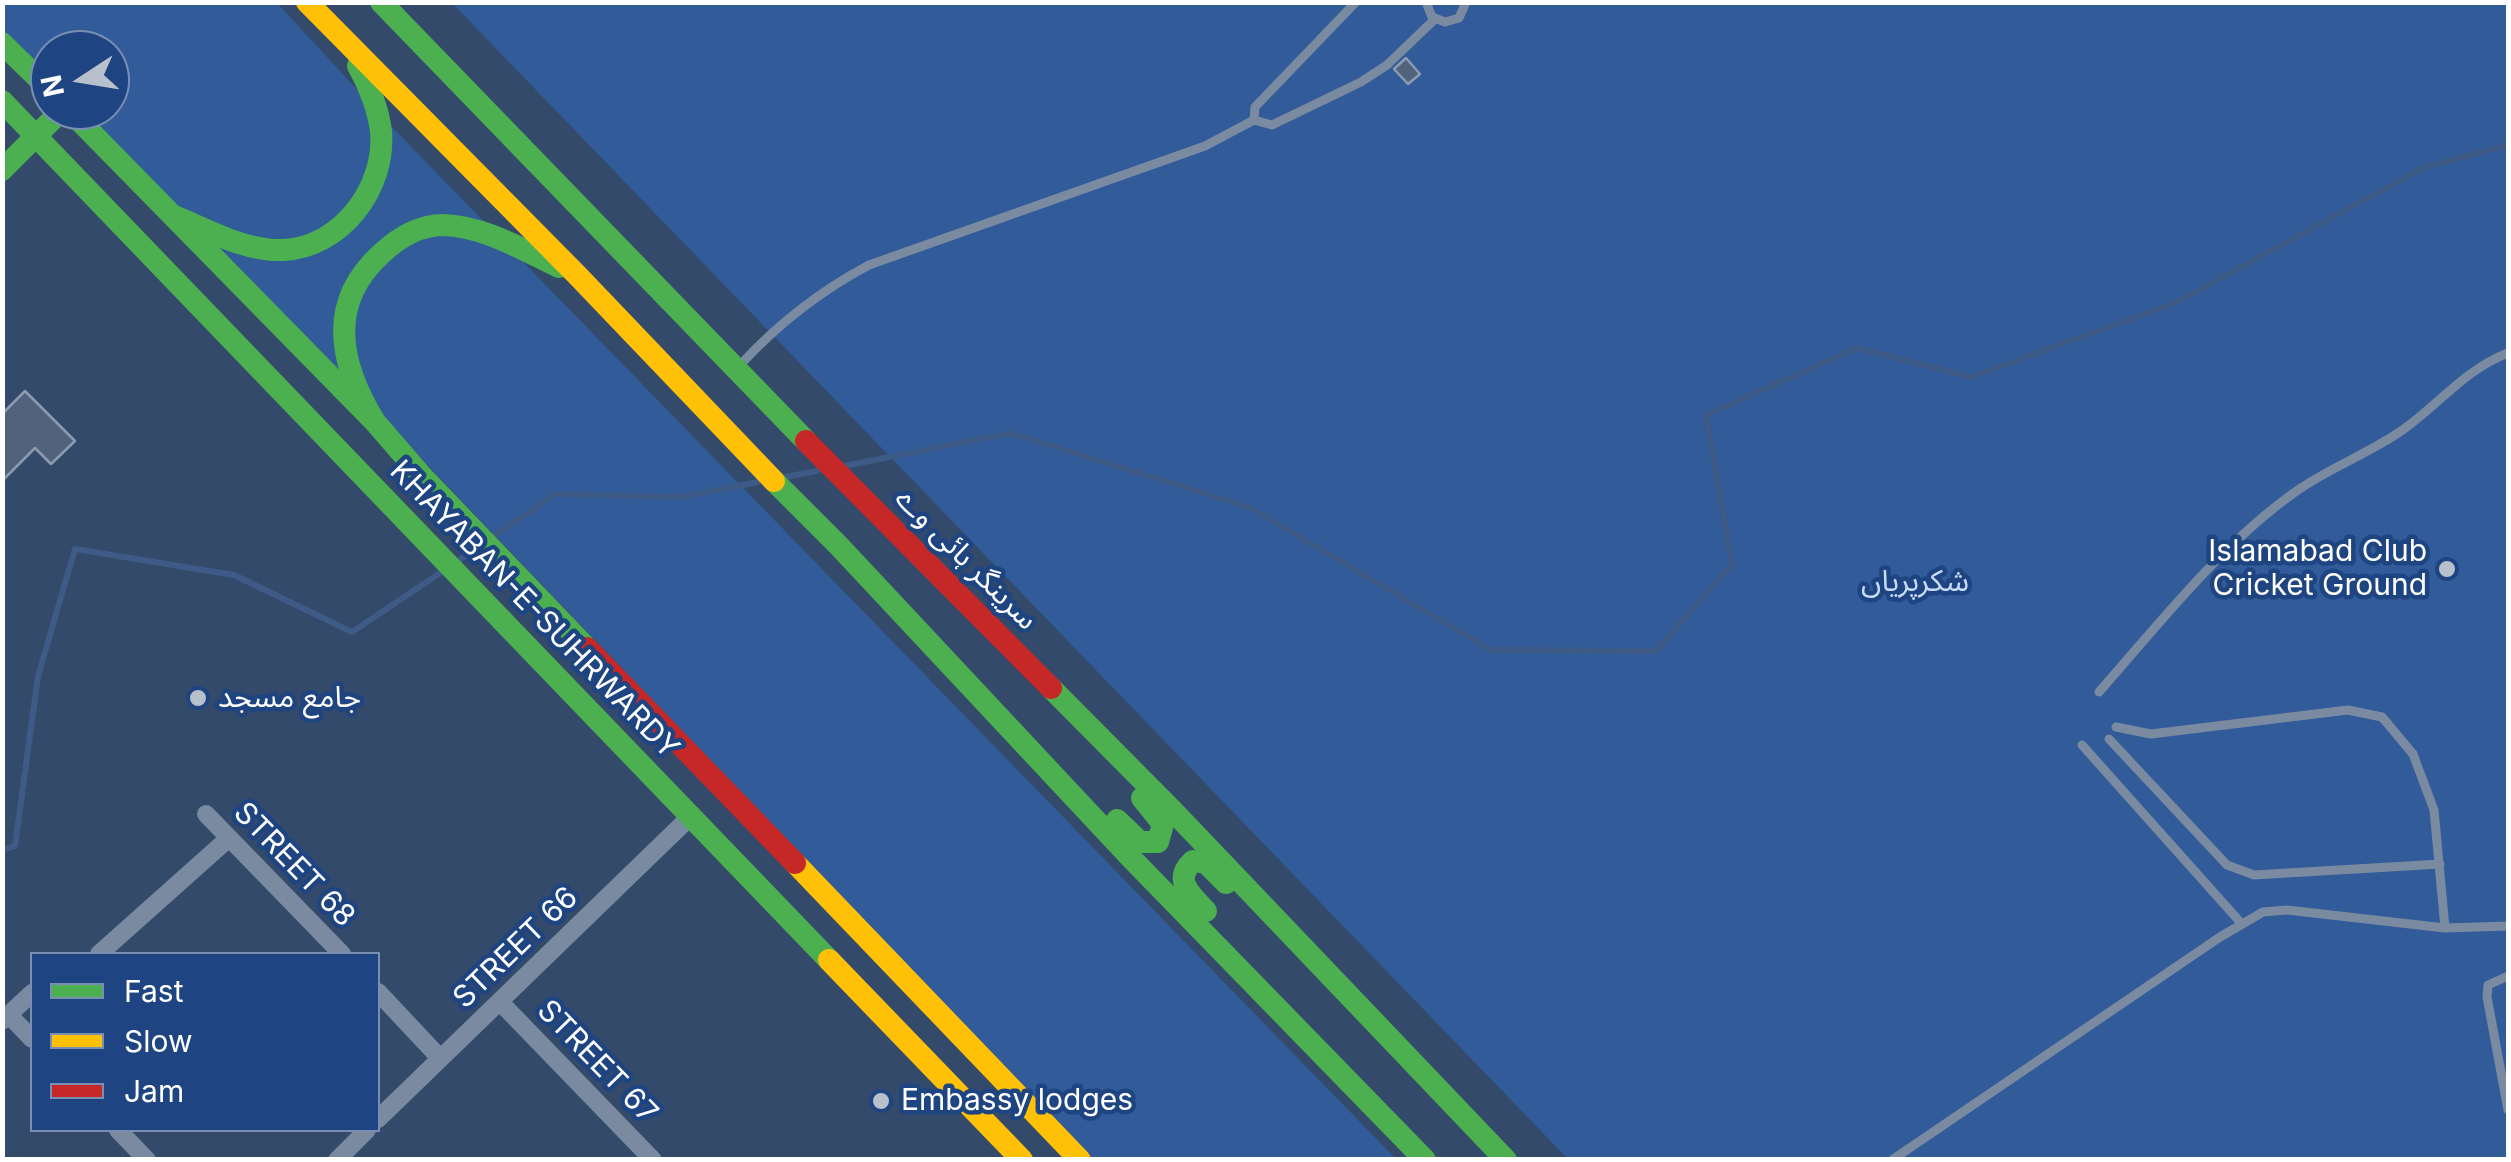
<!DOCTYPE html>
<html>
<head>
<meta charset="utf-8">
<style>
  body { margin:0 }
  #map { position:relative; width:2511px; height:1162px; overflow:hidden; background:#344a6b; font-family:Inter,sans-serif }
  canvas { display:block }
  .frame { position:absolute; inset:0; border:5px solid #fff; pointer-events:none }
  .legend { position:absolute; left:30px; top:952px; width:350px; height:180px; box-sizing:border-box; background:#1e4581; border:2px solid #788fb3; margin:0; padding:12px 18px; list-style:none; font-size:30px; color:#fff }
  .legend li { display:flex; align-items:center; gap:20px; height:50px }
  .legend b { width:50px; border:2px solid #788fb3 }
  .north { position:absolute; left:30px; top:30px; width:100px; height:100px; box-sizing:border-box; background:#1e4581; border:2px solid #788fb3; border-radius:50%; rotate:258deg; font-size:28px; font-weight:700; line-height:40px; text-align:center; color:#fff }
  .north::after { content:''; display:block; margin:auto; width:35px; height:45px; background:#b8c0cb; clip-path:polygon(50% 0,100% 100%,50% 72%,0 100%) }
</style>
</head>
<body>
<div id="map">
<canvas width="2511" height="1162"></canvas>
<div class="frame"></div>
<ul class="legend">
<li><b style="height:12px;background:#4caf50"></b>Fast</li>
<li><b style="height:12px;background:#ffc107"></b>Slow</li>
<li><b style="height:12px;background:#c62828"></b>Jam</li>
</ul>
<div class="north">N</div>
</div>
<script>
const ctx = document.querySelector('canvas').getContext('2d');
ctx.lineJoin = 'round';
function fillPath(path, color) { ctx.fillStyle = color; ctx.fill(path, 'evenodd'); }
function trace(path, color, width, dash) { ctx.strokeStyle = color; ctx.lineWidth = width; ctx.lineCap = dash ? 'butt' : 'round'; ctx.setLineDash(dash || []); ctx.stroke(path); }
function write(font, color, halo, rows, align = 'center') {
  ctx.font = font + ' Inter,"Noto Sans Arabic",sans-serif'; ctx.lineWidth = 9; ctx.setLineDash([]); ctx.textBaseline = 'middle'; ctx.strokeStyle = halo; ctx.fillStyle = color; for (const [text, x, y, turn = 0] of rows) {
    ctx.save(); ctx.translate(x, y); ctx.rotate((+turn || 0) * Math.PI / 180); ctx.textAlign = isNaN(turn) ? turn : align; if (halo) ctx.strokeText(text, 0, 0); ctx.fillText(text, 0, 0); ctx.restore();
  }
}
fillPath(new Path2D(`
  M3,3H277L390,125L1396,1159H1093L386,422L82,110H110V50H50V77L3,29Z
  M452,3H2508V1159H1568Z`), '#315b99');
trace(new Path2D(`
  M844,466L1010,433L1249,507L1491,650L1656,651L1732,564L1706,415L1857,348L1971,377L2175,303L2425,167L2508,145
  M785,477L817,471
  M491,538L555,494L680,497L758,482
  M454,564L480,545
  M2,850L15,846L38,676L75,549L234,575L352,632L443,571`), '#3e5a86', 6);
const building = new Path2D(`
  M1406,58L1420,74L1408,84L1394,69Z
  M25,391L75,441L51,464L35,448L2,481V414Z`);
fillPath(building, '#50627c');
trace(building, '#8e9baf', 2.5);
trace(new Path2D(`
  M1426,2L1432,17L1445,22L1459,18L1466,2
  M1254,120L1255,107L1356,2
  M741,364C779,323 820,291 869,265L1205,146L1254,120L1272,125L1361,82L1387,65L1435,19
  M2099,692C2159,624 2223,542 2298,490C2331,467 2370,453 2404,429C2440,403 2466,369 2508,353
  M2116,727L2151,734L2348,710L2382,717L2413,754L2434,810L2445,928
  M2109,739L2227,865L2254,875L2440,864
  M2082,745L2241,923
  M2508,976L2488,985L2487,997L2508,1110
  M1892,1160L2220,937L2263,912L2287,910L2445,928L2508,926`), '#7a8aa1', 9);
trace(new Path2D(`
  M206,814L342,954
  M99,954L229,838
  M378,992L439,1057
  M501,1003L653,1160
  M10,1016L32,1039
  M2,1021L32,993
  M378,1119L691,816
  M118,1130L147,1160
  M337,1160L367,1130`), '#7a8aa1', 18);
trace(new Path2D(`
  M381,2L806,441
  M2,43L50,90
  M2,101L829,960
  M69,110L375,422L420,474L587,648
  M2,170L62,110
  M174,216C208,230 246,252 284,250C342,247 386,187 381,131C378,108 369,86 358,66
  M375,422C340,365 326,304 381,254C398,238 419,225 443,225C484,226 523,250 559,267
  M774,481L839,546L1131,858L1425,1160
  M1051,688L1174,812L1506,1160
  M1117,820L1140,842H1158L1163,824L1142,798
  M1206,911C1191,895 1172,880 1193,861L1206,863L1226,883`), '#4caf50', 22);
trace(new Path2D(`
  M307,2L577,275L774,481
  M795,863L1080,1160
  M829,960L1022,1160`), '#ffc107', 22);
trace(new Path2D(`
  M806,441L1051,688
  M587,648L795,863`), '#c62828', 22);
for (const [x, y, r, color] of [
  [2447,569,10,"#b8c0cb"],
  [198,698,10,"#b8c0cb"],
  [881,1101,10,"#b8c0cb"]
]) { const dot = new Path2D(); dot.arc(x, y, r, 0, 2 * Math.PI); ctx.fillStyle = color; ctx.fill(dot); trace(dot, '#1e4581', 4); }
write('30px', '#fff', '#1e4581', [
  ["Islamabad Club",2427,552,"right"],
  ["Cricket Ground",2427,586,"right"],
  ["جامع مسجد",218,698],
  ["Embassy lodges",901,1101]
], 'left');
write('30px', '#fff', '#1e4581', [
  ["سرینگر ہائی وے",966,559,45],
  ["KHAYABAN-E-SUHRWARDY",534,610,46],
  ["STREET 68",294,865,46],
  ["STREET 66",516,948,-44],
  ["STREET 67",597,1062,46]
]);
write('30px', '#c7dbf7', '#1e4581', [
  ["شکرپریاں",1915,582]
]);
</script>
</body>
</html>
